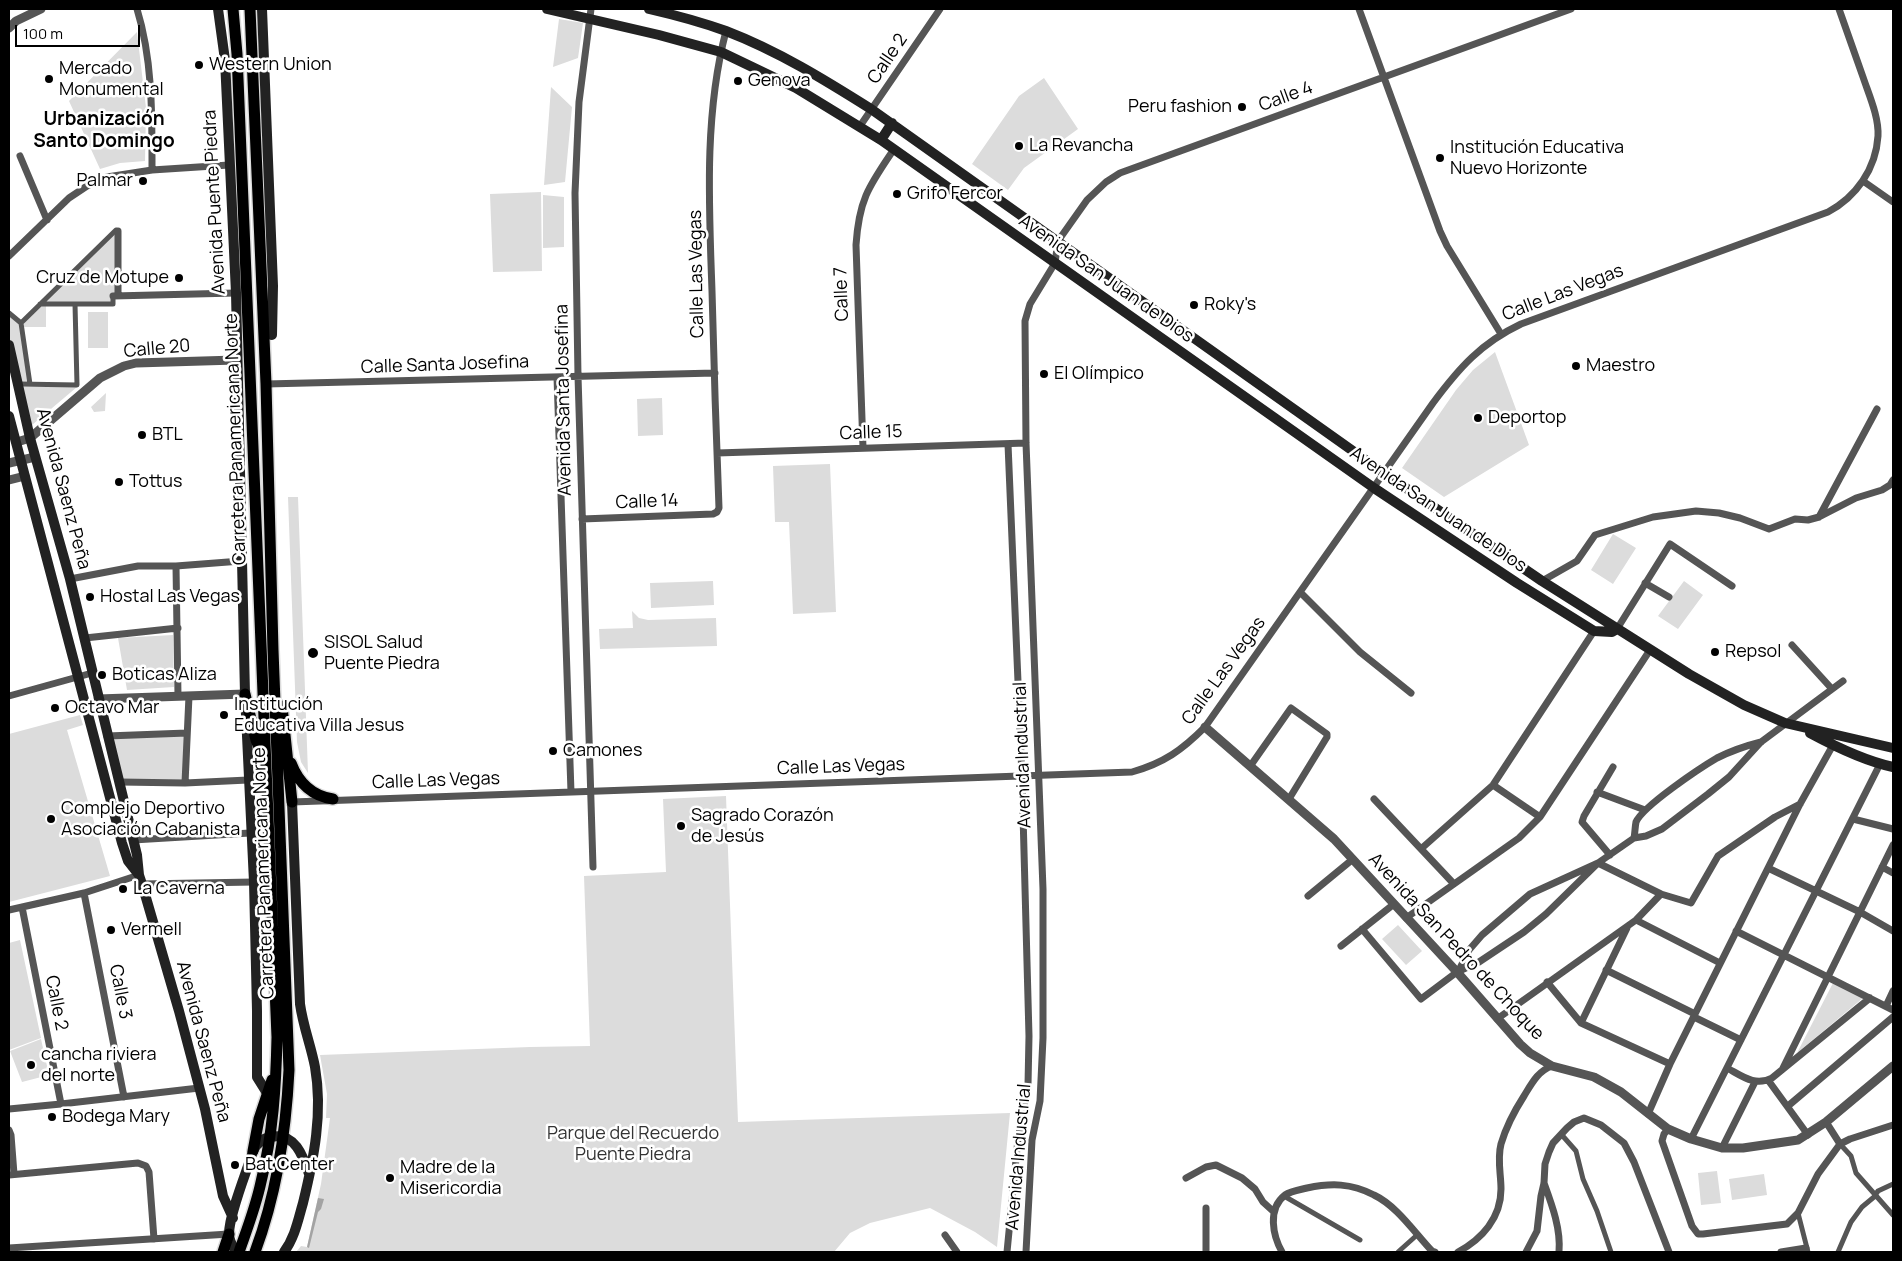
<!DOCTYPE html>
<html>
<head>
<meta charset="utf-8">
<style>
  body { margin:0 }
  #map { position:relative; width:1902px; height:1261px; overflow:hidden; background:#fff; font-family:Manrope,sans-serif }
  canvas { display:block }
  .frame { position:absolute; inset:0; border:10px solid #000; pointer-events:none }
  .scale { position:absolute; left:15px; top:25px; width:125px; height:22px; box-sizing:border-box; border:2px solid #000; border-top:0; padding-left:6px; font-size:15px; line-height:18px; white-space:nowrap; color:#000; -webkit-text-stroke:4px #fff; paint-order:stroke }
</style>
</head>
<body>
<div id="map">
<canvas width="1902" height="1261"></canvas>
<div class="frame"></div>
<div class="scale">100 m</div>
</div>
<script>
const ctx = document.querySelector('canvas').getContext('2d');
ctx.lineJoin = 'round';
function fillPath(path, color) { ctx.fillStyle = color; ctx.fill(path, 'evenodd'); }
function trace(path, color, width, dash) { ctx.strokeStyle = color; ctx.lineWidth = width; ctx.lineCap = dash ? 'butt' : 'round'; ctx.setLineDash(dash || []); ctx.stroke(path); }
function write(font, color, halo, rows, align = 'center') {
  ctx.font = font + ' Manrope,sans-serif'; ctx.lineWidth = 5; ctx.setLineDash([]); ctx.textBaseline = 'middle'; ctx.strokeStyle = halo; ctx.fillStyle = color; for (const [text, x, y, turn = 0] of rows) {
    ctx.save(); ctx.translate(x, y); ctx.rotate((+turn || 0) * Math.PI / 180); ctx.textAlign = isNaN(turn) ? turn : align; if (halo) ctx.strokeText(text, 0, 0); ctx.fillText(text, 0, 0); ctx.restore();
  }
}
fillPath(new Path2D(`
  M559,19L583,23L578,58L553,67Z
  M137,32L146,108L145,161L120,163L100,169L69,101Z
  M1044,78L1078,129L1024,168L1008,190L972,164L1019,96Z
  M551,87L572,107L565,182L544,185Z
  M541,192L542,271L493,272L490,194Z
  M543,195L564,197V247L543,248Z
  M117,231V295L112,303L46,306V327H23L25,321Z
  M88,312H108V348H88Z
  M9,316L20,324L28,382L20,383L9,337Z
  M1495,352L1529,445L1444,497L1402,468L1456,390L1473,370Z
  M20,387H77L32,425L30,424Z
  M106,393L105,411L94,412L91,407Z
  M662,398L663,435L638,436L637,399Z
  M830,464L836,612L793,614L789,522H775L773,466Z
  M288,497H298L308,773L301,762L297,742Z
  M1613,534L1636,548L1613,584L1591,570Z
  M713,581L714,605L651,608L650,583Z
  M1684,581L1703,595L1678,629L1658,616Z
  M632,611L639,618L648,620L716,618L717,646L600,649L599,629L633,628Z
  M173,635L174,687L127,690L118,638Z
  M80,715L83,725L67,730L110,876L9,902V734Z
  M190,732L189,780L115,783L103,736Z
  M726,796L738,1122L1010,1113L997,1247L975,1232L930,1208L870,1223L850,1233L834,1252H296L301,1246L307,1247L321,1184L330,1118H326L327,1094L320,1055L530,1047L590,1046L584,876L666,872L663,799Z
  M1398,925L1422,951L1406,965L1382,939Z
  M20,940L41,1038L9,1050V943Z
  M1833,983L1863,998L1797,1053Z
  M41,1039L49,1075L22,1082L10,1051Z
  M1717,1171L1721,1203L1701,1205L1698,1173Z
  M1764,1174L1767,1195L1732,1200L1729,1179Z`), '#dcdcdc');
fillPath(new Path2D(`
  M318,1198L324,1199L321,1209L318,1212L309,1248L307,1247Z`), '#a3a3a3');
const trunk = new Path2D(`
  M233,9L237,54L277,1037C276,1086 273,1134 261,1182C256,1206 247,1229 239,1252
  M250,9L266,384L273,650L289,1070C286,1133 277,1193 255,1252
  M245,694L256,740L263,756
  M282,706L292,802
  M291,763C299,784 312,796 333,799
  M253,1151L259,1119L272,1080
  M223,1252L229,1234`);
trace(trunk, '#dbdbdb', 14);
trace(new Path2D(`
  M40,304H113V296
  M9,313L21,323L116,230L118,231
  M21,323L30,384
  M18,384L77,385L75,304
  M1561,1134L1576,1151L1583,1179L1597,1211L1611,1252
  M1840,1144L1851,1156L1856,1173L1893,1215
  M1284,1196L1360,1240
  M1798,1213L1808,1252
  M1398,1252L1417,1235
  M1838,1252L1851,1222L1862,1207L1874,1197L1878,1191L1893,1184`), '#555', 5);
trace(new Path2D(`
  M137,9C153,61 152,116 152,170
  M591,9L579,102L575,193L578,376L593,867
  M1359,9L1440,231L1447,246L1501,334
  M860,126L940,9
  M20,156L47,220
  M1863,181L1893,202
  M118,231V296
  M9,256L69,198L87,186L107,177L152,170L229,165
  M113,296L236,293
  M557,377L571,792
  M266,384L715,373
  M863,448L856,245C859,199 869,186 894,149
  M717,453L1026,443
  M1819,517L1877,409
  M582,519L713,514L717,512L719,508C716,436 714,363 712,291C709,205 704,115 726,31
  M176,566L178,696
  M70,579L138,566H176L241,561
  M1542,581L1577,561L1595,535L1653,517L1696,511L1719,513L1740,518L1769,529L1795,519L1808,520L1819,517L1856,498L1882,490L1890,485L1893,480
  M1645,583L1669,597
  M1300,592L1360,652L1411,693
  M1617,629L1670,544L1732,586
  M85,638L178,628
  M1792,645L1832,689
  M9,696L92,673
  M107,736L187,733
  M1251,765L1291,708L1327,734V737L1289,799
  M120,782L185,783L248,780
  M185,783L189,696
  M1493,785L1540,817
  M1597,792L1645,810
  M1374,799L1454,884
  M292,802L1132,772C1164,763 1182,750 1205,727L1433,403C1459,368 1481,343 1521,324L1828,212C1856,197 1876,169 1878,136C1879,117 1869,95 1863,77C1855,54 1847,32 1839,9
  M1853,819L1893,829
  M1634,838C1635,833 1635,827 1636,822C1643,806 1700,768 1717,758C1731,751 1745,746 1761,742
  M133,840L250,833
  M1422,848L1493,785L1594,631
  M1610,855L1582,822L1584,816L1613,767
  M1882,867L1893,873
  M1768,868L1860,912L1893,931
  M142,884L254,882
  M84,893L124,1097
  M1308,896L1353,859
  M22,907L61,1104
  M9,910L84,893L139,875
  M1406,918L1519,838L1540,817L1650,650
  M1636,920L1720,963
  M1362,929L1421,999L1457,972L1479,962L1524,932L1546,914L1598,863L1634,838L1646,836L1662,829L1708,794L1729,777L1761,742L1843,681
  M1736,931L1893,1010
  M1341,946L1394,904
  M1606,970L1695,1014
  M1458,972L1469,950L1482,935L1530,894L1598,863L1661,894L1691,903L1718,856L1775,817L1800,804
  M1547,982L1581,1023L1670,1064
  M1886,1006L1893,991
  M1694,1017L1741,1040
  M1497,1019L1636,920L1661,894
  M1581,1023L1627,928
  M1727,1068C1742,1076 1755,1087 1772,1078L1870,998
  M1783,1068L1893,845
  M1768,1080L1808,1135
  M1788,1106L1893,1017
  M9,1109L61,1104L199,1088
  M1648,1114L1670,1064L1800,804L1833,745
  M1826,1122L1840,1144
  M1668,1129L1664,1134L1662,1141L1692,1226L1698,1234H1703L1787,1224L1798,1213L1818,1174L1840,1144L1850,1139L1893,1125
  M9,1130L11,1135L14,1174
  M1691,1139L1880,764
  M1722,1148L1755,1082
  M9,1175L138,1163L146,1166L149,1172L154,1239
  M1186,1178L1206,1167L1216,1165L1242,1178L1255,1189L1263,1202L1274,1212
  M1544,1183C1552,1205 1561,1229 1559,1252
  M1206,1208V1252
  M945,1235L957,1252
  M9,1248L229,1234
  M1007,1252L1018,1139L1028,1085L1029,1036L1022,777L1008,444
  M1026,1252L1032,1140L1040,1101L1043,1038V889L1026,443L1025,321L1030,304L1055,263L1058,241L1087,200L1106,182L1120,173L1571,9
  M1282,1252C1273,1236 1267,1209 1285,1195C1291,1191 1299,1190 1307,1188C1331,1183 1351,1183 1374,1195C1397,1206 1414,1232 1432,1251L1435,1252
  M1458,1252C1482,1239 1501,1218 1501,1189C1501,1174 1497,1159 1501,1144C1506,1127 1515,1110 1524,1096C1532,1083 1538,1071 1552,1066
  M1526,1252L1537,1231L1541,1196L1544,1183L1545,1164L1549,1152L1553,1143L1567,1128L1574,1122L1584,1118L1601,1125L1624,1143L1634,1162L1669,1252
  M1781,1252L1806,1248`), '#555', 7);
trace(new Path2D(`
  M9,28L16,21L41,9
  M17,442L30,438L100,378L124,366L136,363L236,360
  M9,463L35,457
  M9,480L25,476
  M98,699L245,694
  M1205,727L1334,839L1457,972L1520,1044L1530,1053L1552,1066L1594,1077L1621,1092L1668,1129L1691,1139L1722,1148H1743L1798,1140L1826,1122L1893,1066`), '#555', 9);
trace(new Path2D(`
  M218,9L225,60L236,293L245,694L254,882L257,1011V1077L267,1093
  M262,9L273,286L272,335
  M547,9L659,35L721,52L796,88L881,140L1374,488L1517,583L1594,631L1612,632L1617,629
  M649,9C675,15 701,22 726,31C778,51 825,80 871,109L1384,473L1542,581L1689,674L1744,705L1785,723L1893,748
  M881,140L892,123
  M9,345L30,438L70,579L137,855L139,875
  M9,416L122,843L128,861L139,875L142,884L179,1011L205,1109L223,1196L233,1218
  M1810,733C1836,747 1865,761 1893,767
  M236,1252C233,1247 229,1241 229,1234C229,1214 247,1171 253,1151C257,1143 262,1138 271,1137C295,1132 303,1156 309,1174
  M284,1252C295,1237 298,1220 303,1203C314,1158 323,1113 315,1067C311,1046 303,1026 300,1004L292,802`), '#222', 10);
trace(trunk, '#000', 11);
for (const [x, y, r, color] of [
  [199,65,5,"#000"],
  [49,79,5,"#000"],
  [738,81,5,"#000"],
  [1242,107,5,"#000"],
  [1019,146,5,"#000"],
  [1440,158,5,"#000"],
  [143,181,5,"#000"],
  [897,194,5,"#000"],
  [179,278,5,"#000"],
  [1194,305,5,"#000"],
  [1576,366,5,"#000"],
  [1044,374,5,"#000"],
  [1478,418,5,"#000"],
  [142,435,5,"#000"],
  [119,482,5,"#000"],
  [90,597,5,"#000"],
  [1715,652,5,"#000"],
  [313,653,6,"#000"],
  [102,675,5,"#000"],
  [55,708,5,"#000"],
  [224,715,5,"#000"],
  [553,751,5,"#000"],
  [51,819,5,"#000"],
  [681,826,5,"#000"],
  [123,889,5,"#000"],
  [111,930,5,"#000"],
  [31,1065,5,"#000"],
  [52,1117,5,"#000"],
  [235,1165,5,"#000"],
  [390,1178,5,"#000"]
]) { const dot = new Path2D(); dot.arc(x, y, r, 0, 2 * Math.PI); ctx.fillStyle = color; ctx.fill(dot); trace(dot, '#fff', 2); }
write('18px', '#000', '#fff', [
  ["Calle 2",888,59,-56],
  ["Calle 4",1286,97,-20],
  ["Avenida Puente Piedra",215,202,-93],
  ["Calle Las Vegas",697,274,-91],
  ["Avenida San Juan de Dios",1106,279,35],
  ["Calle Las Vegas",1563,293,-21],
  ["Calle 7",842,294,-92],
  ["Calle 20",157,349,-5],
  ["Calle Santa Josefina",445,365,-2],
  ["Avenida Santa Josefina",564,400,-91],
  ["Calle 15",871,433,-2],
  ["Carretera Panamericana Norte",236,439,-92],
  ["Avenida Saenz Peña",63,489,75],
  ["Calle 14",647,502,-2],
  ["Avenida San Juan de Dios",1438,510,34],
  ["Calle Las Vegas",1224,671,-54],
  ["Avenida Industrial",1023,755,-92],
  ["Calle Las Vegas",841,767,-2],
  ["Calle Las Vegas",436,781,-2],
  ["Carretera Panamericana Norte",264,873,-92],
  ["Avenida San Pedro de Choque",1456,947,47],
  ["Calle 3",120,992,79],
  ["Calle 2",56,1003,79],
  ["Avenida Saenz Peña",203,1042,75],
  ["Avenida Industrial",1019,1157,-85]
]);
write('18px', '#000', '#fff', [
  ["Western Union",209,65],
  ["Mercado",59,69],
  ["Monumental",59,90],
  ["Genova",748,81],
  ["Peru fashion",1232,107,"right"],
  ["La Revancha",1029,146],
  ["Institución Educativa",1450,148],
  ["Nuevo Horizonte",1450,169],
  ["Palmar",133,181,"right"],
  ["Grifo Fercor",907,194],
  ["Cruz de Motupe",169,278,"right"],
  ["Roky's",1204,305],
  ["Maestro",1586,366],
  ["El Olímpico",1054,374],
  ["Deportop",1488,418],
  ["BTL",152,435],
  ["Tottus",129,482],
  ["Hostal Las Vegas",100,597],
  ["SISOL Salud",324,643],
  ["Puente Piedra",324,664],
  ["Repsol",1725,652],
  ["Boticas Aliza",112,675],
  ["Institución",234,705],
  ["Educativa Villa Jesus",234,726],
  ["Octavo Mar",65,708],
  ["Camones",563,751],
  ["Complejo Deportivo",61,809],
  ["Asociación Cabanista",61,830],
  ["Sagrado Corazón",691,816],
  ["de Jesús",691,837],
  ["La Caverna",133,889],
  ["Vermell",121,930],
  ["cancha riviera",41,1055],
  ["del norte",41,1076],
  ["Bodega Mary",62,1117],
  ["Bat Center",245,1165],
  ["Madre de la",400,1168],
  ["Misericordia",400,1189]
], 'left');
write('18px', '#333', '#fff', [
  ["Parque del Recuerdo",633,1134],
  ["Puente Piedra",633,1155]
]);
write('bold 19px', '#000', '#fff', [
  ["Urbanización",104,120],
  ["Santo Domingo",104,142]
]);
</script>
</body>
</html>
